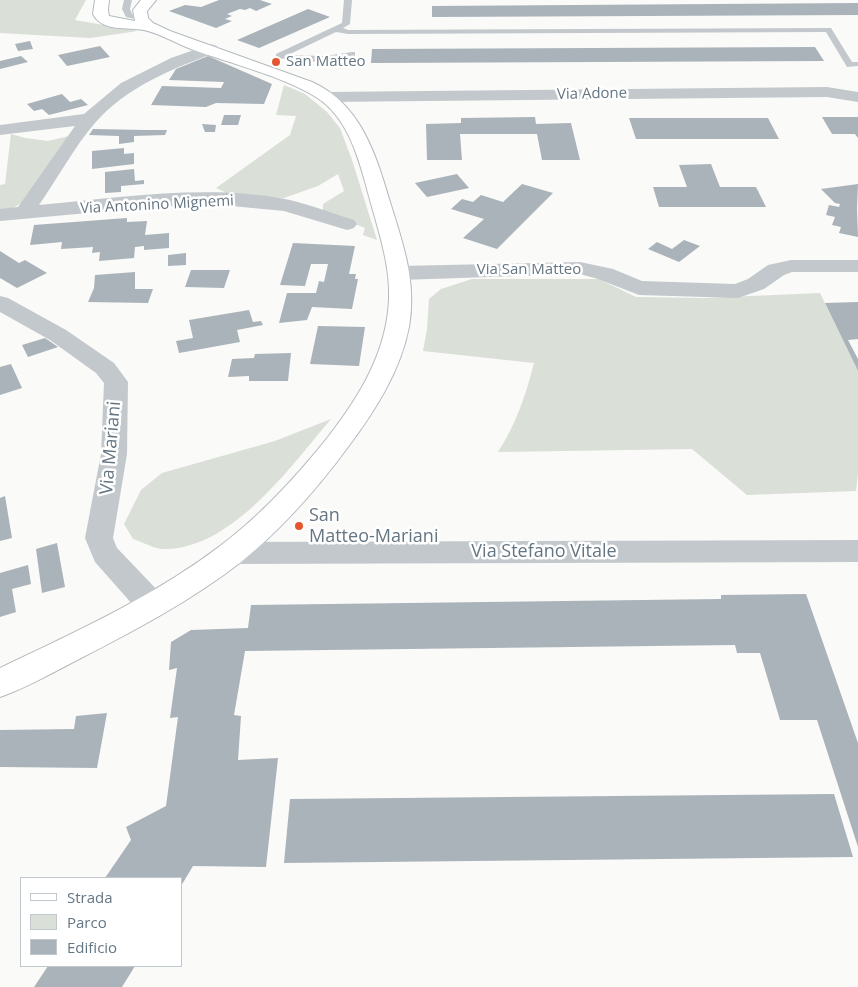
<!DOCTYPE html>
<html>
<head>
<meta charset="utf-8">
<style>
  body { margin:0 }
  #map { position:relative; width:858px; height:987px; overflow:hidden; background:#fafaf8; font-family:"Open Sans",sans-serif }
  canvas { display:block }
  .legend { position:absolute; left:20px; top:877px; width:162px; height:90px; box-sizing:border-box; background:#fff; border:1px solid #c1c8cd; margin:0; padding:6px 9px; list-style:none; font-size:15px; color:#657683 }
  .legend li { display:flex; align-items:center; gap:10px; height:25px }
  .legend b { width:25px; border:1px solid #c1c8cd }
</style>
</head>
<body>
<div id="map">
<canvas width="858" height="987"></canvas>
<ul class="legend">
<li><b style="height:6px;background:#fff"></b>Strada</li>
<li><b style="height:14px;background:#dadfd7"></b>Parco</li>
<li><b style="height:14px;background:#aab3b9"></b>Edificio</li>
</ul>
</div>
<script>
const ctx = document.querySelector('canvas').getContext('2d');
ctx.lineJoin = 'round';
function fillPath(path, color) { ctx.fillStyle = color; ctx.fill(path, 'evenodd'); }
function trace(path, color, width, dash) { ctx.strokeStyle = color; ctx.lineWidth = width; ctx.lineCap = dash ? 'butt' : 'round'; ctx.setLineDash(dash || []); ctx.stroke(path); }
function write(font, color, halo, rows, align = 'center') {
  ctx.font = font + ' "Open Sans",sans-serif'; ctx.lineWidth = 5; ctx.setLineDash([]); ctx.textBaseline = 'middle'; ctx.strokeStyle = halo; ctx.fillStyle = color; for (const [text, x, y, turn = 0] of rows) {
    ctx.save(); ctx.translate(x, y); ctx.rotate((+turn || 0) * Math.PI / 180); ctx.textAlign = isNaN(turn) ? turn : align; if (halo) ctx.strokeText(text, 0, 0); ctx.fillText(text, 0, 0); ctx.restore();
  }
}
fillPath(new Path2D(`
  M0,0H86L75,20L138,31L90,38L0,33Z
  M284,85L305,94L327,112L340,128L352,160L377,240L363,235L365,228L323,211V204L344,191L338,174L318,186L284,198L233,196L216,188L290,135L296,116L276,115Z
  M11,134L25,138L48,141L69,136L24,201L12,209L0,211V185L5,184Z
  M472,279H599L636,297L704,298L820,293L858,371V473L856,491L747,495L692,449L498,452C516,424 526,395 534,363L423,351L427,329L429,299L441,289Z
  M331,419C291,466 233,548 166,549C156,550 143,542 133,539L124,524L141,490L162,473L275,441Z`), '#dadfd7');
fillPath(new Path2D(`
  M219,0H260L272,4L256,11L250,8L245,10L240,9L227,14L232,16L225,19L232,21L216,28L169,11L185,5L201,7Z
  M858,3V15L432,17V6Z
  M308,9L330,17L259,48L237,40Z
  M30,41L33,49L18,51L15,44Z
  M100,46L110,57L67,66L58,55Z
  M815,47L824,61L371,63L372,49Z
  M21,56L28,62L0,69V61Z
  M208,56L272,84L264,104L216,103L206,107L151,105L162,86L221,88L224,82L169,80L176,69Z
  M62,94L70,102L81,99L88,105L49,115L42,109L34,111L27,104Z
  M224,115H241L238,125H221Z
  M535,117L536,124L571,123L580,160H542L537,134H460L462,160H427L426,124L461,123V118Z
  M822,117H858V138L855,134H832Z
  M629,118H768L779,139H636Z
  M202,124L216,125L215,132H205Z
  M93,129L146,130H167L165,135L134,136V142L119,144V136L89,135Z
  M124,148V154L134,153V164L92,169V151Z
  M711,164L720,187H756L766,207H659L653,187H687L679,165Z
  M134,169L135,181L144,180V184L121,186V192L105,193V172Z
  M457,174L469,188L427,197L415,183Z
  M522,184L553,193L497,249L463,238L484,219L451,209L462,199L473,202L481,195L503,202Z
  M858,184L857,209L858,237L839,233L841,227L832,225L835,217L826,215L829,205L839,207L840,204L835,203L821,189Z
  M127,218V222L147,221L145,235L169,233V248L144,250V246L135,247L134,258L99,261L100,252L92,253L93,247L61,249L62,242L30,245L34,225Z
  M684,240L700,246L679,262L648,249L657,242L672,249Z
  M293,243L355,246L349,274H356L355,279H358L352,309L312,307L307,320L279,323L287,293H316L319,281L324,282L328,264H311L305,286L280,285Z
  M0,251L19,263L25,260L47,273L17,288L0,278Z
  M186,253V265L168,266V255Z
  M191,270H230L224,288L185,287Z
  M135,272V289H153L148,303L88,302L94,288L95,275Z
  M858,302V339L848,340L858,359V371L825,303Z
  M249,310L253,322L261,321L263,325L237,330L240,342L179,353L176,341L193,338L189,320Z
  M318,326L365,327L359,366L310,364Z
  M45,338L58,347L28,357L22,345Z
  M291,353L288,381H249V376L228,377L232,359L254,358L255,354Z
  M11,364L22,388L0,395V367Z
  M5,496L12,538L0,541V498Z
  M57,543L65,587L42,593L36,549Z
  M28,565L31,584L12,589L16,612L0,617V573Z
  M806,594L858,743V847L817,720H780L760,653H737L735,645L245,651L234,715L241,716L238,760L278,758L266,867L193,866L181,886V878H105L131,840L126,827L166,806L178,717L170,718L177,668L169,670L171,642L191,630L248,628L251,605L721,599V595Z
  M107,713L97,768L0,767V730L74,729L76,716Z
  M834,794L853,857L284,863L290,799Z
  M48,966H135L122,987H34Z`), '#aab3b9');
const secondary = new Path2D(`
  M95,0H109L108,10L109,16L135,21L133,10L141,0H156L147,11L148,18L153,23L170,31L312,82C361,104 376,155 390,202C403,244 417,282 409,327C400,372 375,411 348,447C317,489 281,530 241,562C192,600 136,630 81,658C54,672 28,687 0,697V668C75,632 153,597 220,546C260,516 296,477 328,437C359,397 387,352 389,299C390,269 382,243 374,214C362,174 354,121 316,97C280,75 231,64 191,49C177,44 159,33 144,30C127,27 102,32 93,14Z`);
trace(secondary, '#b3babf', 2);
fillPath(new Path2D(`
  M124,0H132L130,9L132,14L144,17V21L126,17L122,9Z
  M344,0H352L350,24L343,28L348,30L828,28H831L852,62H858V66L847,67L826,32L348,34L336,32L288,55L325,56L352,52H355V56L316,62L276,58V54L342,23Z`), '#c3c8cc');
fillPath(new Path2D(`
  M211,44L217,46L219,49L217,52C174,68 126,87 95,123C75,146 57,179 39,205C120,198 204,184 285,199C309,204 331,213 354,220L357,224L354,228L347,230L284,211L221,205L154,207L0,221V209L18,207L75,126L0,135V125L84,114L121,83L171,58Z
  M827,87L858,92V102L827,97L326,102L320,101L317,97L320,93L326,92Z
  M791,260H858V272H792L784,275L764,289L738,298L639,295L598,279L580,274L400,280L392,278L389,273L392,268L400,266L580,262L613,269L642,281L735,284L748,279L768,265Z
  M0,296L8,298L66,330L114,363L128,382L127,454L113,538L117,548L163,596L167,605L163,614L152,617L141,614L95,562L85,538L101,454L104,383L96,373L50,340L0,312Z
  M858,540V562L231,564L221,561L216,553L221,545L231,542Z`), '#c3c8cc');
fillPath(secondary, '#fff');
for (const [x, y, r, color] of [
  [276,62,5,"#e4572e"],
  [299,526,5,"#e4572e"]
]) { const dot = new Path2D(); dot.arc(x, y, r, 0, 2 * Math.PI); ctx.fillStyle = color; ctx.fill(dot); trace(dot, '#fff', 2); }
write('15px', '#657683', '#fff', [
  ["San Matteo",286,62]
], 'left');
write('15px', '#657683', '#fff', [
  ["Via Adone",592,94,-1],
  ["Via Antonino Mignemi",157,205,-3],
  ["Via San Matteo",529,270]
]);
write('18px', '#657683', '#fff', [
  ["Via Mariani",111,448,-85],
  ["Via Stefano Vitale",544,552]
]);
write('18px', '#657683', '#fff', [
  ["San",309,516],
  ["Matteo-Mariani",309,537]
], 'left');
</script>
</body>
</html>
